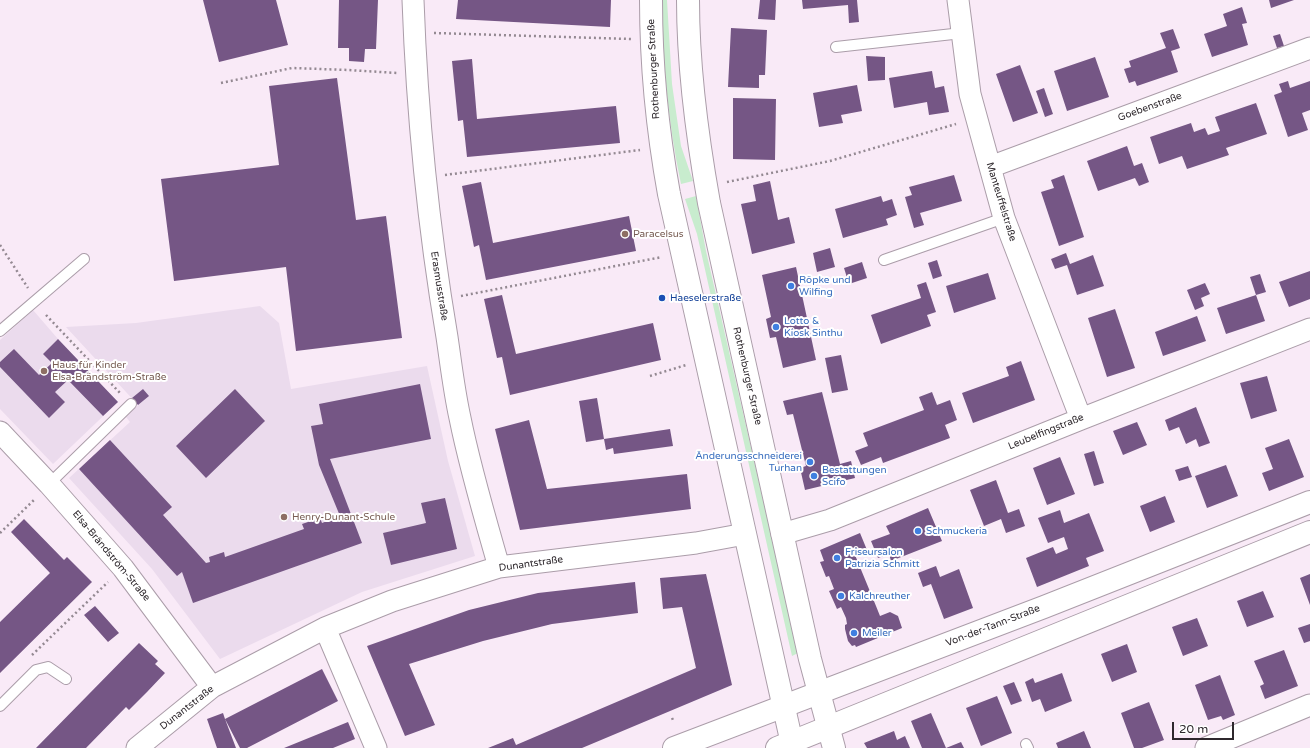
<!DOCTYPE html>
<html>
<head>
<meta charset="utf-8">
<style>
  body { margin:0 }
  #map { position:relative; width:1310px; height:748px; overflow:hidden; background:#f9eaf7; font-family:"Varela Round",sans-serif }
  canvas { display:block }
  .scale { position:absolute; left:1172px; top:722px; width:62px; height:18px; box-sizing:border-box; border:2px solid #2e282d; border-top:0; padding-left:5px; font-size:12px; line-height:14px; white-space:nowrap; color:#2e282d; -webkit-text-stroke:3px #fff; paint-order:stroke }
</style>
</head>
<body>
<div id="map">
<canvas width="1310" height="748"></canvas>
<div class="scale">20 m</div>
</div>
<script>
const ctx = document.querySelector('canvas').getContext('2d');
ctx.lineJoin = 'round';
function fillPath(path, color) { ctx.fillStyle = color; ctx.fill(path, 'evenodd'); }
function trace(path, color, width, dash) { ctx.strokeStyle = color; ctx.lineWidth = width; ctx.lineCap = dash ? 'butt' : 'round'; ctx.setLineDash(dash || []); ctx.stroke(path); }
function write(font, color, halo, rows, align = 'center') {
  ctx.font = font + ' "Varela Round",sans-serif'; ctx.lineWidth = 4; ctx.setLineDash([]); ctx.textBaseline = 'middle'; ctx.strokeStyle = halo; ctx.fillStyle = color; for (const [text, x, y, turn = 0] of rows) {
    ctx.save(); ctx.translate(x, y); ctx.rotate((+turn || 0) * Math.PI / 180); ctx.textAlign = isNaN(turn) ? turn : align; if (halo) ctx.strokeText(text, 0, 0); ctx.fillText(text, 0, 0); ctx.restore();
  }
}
fillPath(new Path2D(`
  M260,306L279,323L291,389L427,366L448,461L475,556L362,592L220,659L152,569L69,478L130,422L126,417L138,405L66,327L136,323Z
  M33,310L58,339L118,402L53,464L0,409V340Z`), '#ebdbed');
fillPath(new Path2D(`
  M661,0H667L672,84L681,146L693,181L681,184C668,123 663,62 661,0Z
  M696,196L706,251L798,653L792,656L697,234L685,199Z`), '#c8ecce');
fillPath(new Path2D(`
  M203,0H276L288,45L219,62Z
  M339,0H378L376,49H365L364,62L349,61V48H338Z
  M458,0H611L610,27L456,19Z
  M760,0H776L775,20L758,19Z
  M802,0H857L859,22L849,23L848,5L803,9Z
  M1269,0H1294L1271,8Z
  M1242,7L1247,23L1242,24L1248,45L1212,57L1204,34L1227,26L1223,14Z
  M731,28L767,30L765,75H759V88L728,87Z
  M1173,29L1180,48L1171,51L1178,72L1137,86L1135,81L1129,83L1124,69L1131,67L1129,61L1166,48L1160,33Z
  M1280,34L1284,46L1277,48L1273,36Z
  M866,56L885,57V80L868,81Z
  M1095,57L1109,97L1067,111L1054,71Z
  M472,59L477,119L616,106L620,143L467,157L463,120L458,121L452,61Z
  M1020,65L1038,113L1013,122L996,74Z
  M932,71L935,88L944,86L949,112L929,115L927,102L894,108L889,78Z
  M337,78L356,220L386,216L402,338L296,351L286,267L174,281L161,179L279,165L269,86Z
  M1288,81L1290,88L1310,81V110L1302,113L1308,130L1288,137L1274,95L1282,92L1279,84Z
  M857,85L862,111L841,115L843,123L819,127L813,93Z
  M1044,88L1053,114L1045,117L1036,91Z
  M733,98L776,99L775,160L733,159Z
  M1256,103L1267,134L1226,148L1229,155L1187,169L1182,156L1159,164L1150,137L1191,123L1194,132L1205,128L1208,135L1220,131L1215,117Z
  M1127,146L1134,166L1142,163L1149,182L1139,186L1135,178L1098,191L1087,161Z
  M954,175L962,201L920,213L924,225L914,228L905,197L912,195L909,187Z
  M1064,175L1084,237L1059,246L1041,192L1054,188L1051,180Z
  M770,181L778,220L789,217L795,243L752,254L741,204L756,201L753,185Z
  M481,182L493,243L629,216L636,251L486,280L479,245L474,247L462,186Z
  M881,196L883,202L892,199L897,215L886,219L888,225L843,238L835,209Z
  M830,248L835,267L817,272L813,253Z
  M1066,253L1070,264L1093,255L1104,286L1077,295L1067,265L1055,269L1051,259Z
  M937,260L942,276L933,279L928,263Z
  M862,262L867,278L849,284L844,268Z
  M796,267L816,360L783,368L776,337L770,338L766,319L771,317L762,275Z
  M1310,271V299L1289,307L1279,282Z
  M988,273L996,299L954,313L946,286Z
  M1260,274L1266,292L1256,295L1265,321L1226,334L1217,308L1256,295L1250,277Z
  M926,282L936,312L927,315L931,326L881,344L871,315L921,298L917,285Z
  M1205,283L1210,294L1201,298L1204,306L1195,310L1187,290Z
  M502,295L516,354L653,323L661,360L510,395L502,357L497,358L484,299Z
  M1115,309L1135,368L1107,377L1088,318Z
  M1197,316L1206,341L1163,356L1155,332Z
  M58,339L118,402L103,416L68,380L55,392L65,402L49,418L0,367V362L14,349L39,375L52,363L43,354Z
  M841,355L848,390L832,393L825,358Z
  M1021,361L1035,400L973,423L962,393L1009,376L1006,367Z
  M1267,376L1277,411L1251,419L1240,383Z
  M420,384L431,439L330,459L362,543L193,603L182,572L177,576L79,469L110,440L172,507L163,515L206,563L210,562L209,557L224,552L225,557L304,529L302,524L320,518L322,523L340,516L319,465L311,426L323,424L319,404Z
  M143,389L149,396L138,405L132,398Z
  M235,389L265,421L206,478L176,446Z
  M822,392L840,464L851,461L855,478L805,490L800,468L806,466L793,414L787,415L783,401Z
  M932,392L937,405L950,400L957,420L945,425L950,438L883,463L881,457L861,465L855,451L868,446L863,433L924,410L919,397Z
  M597,398L604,439L586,442L579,401Z
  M1196,407L1210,443L1199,447L1196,439L1186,444L1179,427L1169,431L1165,420Z
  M529,420L547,489L687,474L691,509L520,530L495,429Z
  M1137,422L1147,445L1123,455L1113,431Z
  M670,429L673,446L614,454L613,448L606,450L604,439Z
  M1289,439L1304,477L1269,491L1262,473L1273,469L1265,448Z
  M1094,451L1104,483L1094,486L1084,454Z
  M1060,457L1075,494L1047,505L1033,468Z
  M1226,465L1238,496L1207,508L1195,476Z
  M1188,466L1192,477L1179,481L1175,470Z
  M996,480L1008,513L1019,509L1025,526L1006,533L1001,519L984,526L970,490Z
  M1165,496L1175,522L1150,532L1140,506Z
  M445,498L457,549L391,565L383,533L426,523L421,503Z
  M928,508L942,541L891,561L889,554L878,558L871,541L890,534L886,526Z
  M1060,510L1064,523L1089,513L1104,551L1086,558L1089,566L1037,587L1026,558L1053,547L1056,554L1068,549L1064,537L1048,543L1038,518Z
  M24,519L64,560L67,557L92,582L0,673V622L50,573L11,532Z
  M860,533L867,550L855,555L876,606L880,616L890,612L898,616L902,628L856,647L855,645L852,646L848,641L845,629V625L847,624L846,618L841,607L837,609L829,591L834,589L829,576L826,577L820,562L824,561L820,550Z
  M936,566L940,577L959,569L973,608L944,619L931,584L923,587L918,573Z
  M706,574L732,685L582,748H488L513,738L516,745L696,668L682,607L663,609L660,578Z
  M1310,574V605L1300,578Z
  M635,582L638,613L552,624L483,641L409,664L435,725L405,736L367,646L469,610L538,593Z
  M1263,591L1274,617L1247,627L1237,601Z
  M95,606L119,633L108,642L84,615Z
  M1197,618L1208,646L1183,656L1172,627Z
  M1310,624V641L1304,643L1298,628Z
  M139,643L158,661L155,664L165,673L147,692L129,710L126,707L86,748H36Z
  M1127,644L1137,672L1112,682L1101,654Z
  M1284,650L1298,686L1265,699L1260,686L1264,684L1254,661Z
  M322,669L338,701L247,748H240L225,719Z
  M1062,673L1072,701L1045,712L1040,699L1032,702L1025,682L1033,678L1035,683Z
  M1220,675L1235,715L1223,720L1221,716L1208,720L1195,685Z
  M1014,682L1022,701L1011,705L1003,686Z
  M997,696L1012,733L981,746L966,708Z
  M1149,702L1164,740L1142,748H1134L1121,713Z
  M223,713L225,719L236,748H217L207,719Z
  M931,713L946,748L961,742L964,748H922L911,721Z
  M348,722L355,739L333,748H284Z
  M894,731L897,740L905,736L910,748H867L864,743Z
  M1084,731L1091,748H1058L1056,743Z`), '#755685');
const service = new Path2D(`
  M836,47L962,33
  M884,260L1004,218
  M0,331L84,259
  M49,484L131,404
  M0,706L36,670L48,667L66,679
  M1026,744L1028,748`);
const minor = new Path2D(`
  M413,0C417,113 428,225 447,337C451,364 454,391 460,418C470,468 485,518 499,567
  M958,0L970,94L1004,218L1081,419
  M990,167L1310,48
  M0,432L49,484L123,568L212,687
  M782,534L830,520L1081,419L1310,329
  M325,628L376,748
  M137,748L212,687L325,628L392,601L499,567L696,543L745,534
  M1206,748L1310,705`);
const secondary = new Path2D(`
  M651,0C651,67 657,128 669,194L793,748
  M688,0C688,68 697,136 709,203L810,659L834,748`);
const primary = new Path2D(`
  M674,748L1044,607L1310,502
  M777,748L1310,532`);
trace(service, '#ab9da9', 12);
trace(minor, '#ab9da9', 23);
trace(secondary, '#ab9da9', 24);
trace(primary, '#ab9da9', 24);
trace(new Path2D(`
  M434,33L631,39
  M221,83L292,68L348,70L397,73
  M445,175L640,150
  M727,182L830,161L956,124
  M0,245L28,288
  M461,296L662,257
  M46,315L120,393
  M650,376L686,365
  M0,533L35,499
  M32,655L108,582
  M672,718L674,722`), '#948992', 2.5, [2, 3]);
trace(service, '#fff', 10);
trace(minor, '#fff', 21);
trace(secondary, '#fff', 22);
trace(primary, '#fff', 22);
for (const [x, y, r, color] of [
  [625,234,4,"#8d6e63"],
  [791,286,4,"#3f7fe0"],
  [662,298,4,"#1a4fb4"],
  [776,327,4,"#3f7fe0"],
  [44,371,4,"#8d6e63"],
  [810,462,4,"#3f7fe0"],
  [814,476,4,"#3f7fe0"],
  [284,517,4,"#8d6e63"],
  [918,531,4,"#3f7fe0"],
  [837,558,4,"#3f7fe0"],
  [841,596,4,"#3f7fe0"],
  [854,633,4,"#3f7fe0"]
]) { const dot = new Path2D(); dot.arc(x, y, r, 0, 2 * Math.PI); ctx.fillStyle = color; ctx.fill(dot); trace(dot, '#fff', 1.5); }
write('10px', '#2e282d', '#fff', [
  ["Rothenburger Straße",654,69,-93],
  ["Goebenstraße",1150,107,-20],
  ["Manteuffelstraße",1001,202,73],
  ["Erasmusstraße",439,286,81],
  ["Rothenburger Straße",747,376,77],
  ["Leubelfingstraße",1046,432,-22],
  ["Elsa-Brändström-Straße",111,556,50],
  ["Dunantstraße",531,564,-8],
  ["Von-der-Tann-Straße",993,626,-21],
  ["Dunantstraße",187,708,-38]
]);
write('10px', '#785e54', '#fff', [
  ["Paracelsus",633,234],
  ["Haus für Kinder",52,365],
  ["Elsa-Brändström-Straße",52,377],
  ["Henry-Dunant-Schule",292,517]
], 'left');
write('10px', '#366cbe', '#fff', [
  ["Röpke und",799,280],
  ["Wilfing",799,292],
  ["Lotto &",784,321],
  ["Kiosk Sinthu",784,333],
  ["Änderungsschneiderei",802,456,"right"],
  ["Turhan",802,468,"right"],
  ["Bestattungen",822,470],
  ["Scifo",822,482],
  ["Schmuckeria",926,531],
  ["Friseursalon",845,552],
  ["Patrizia Schmitt",845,564],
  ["Kalchreuther",849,596],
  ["Meiler",862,633]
], 'left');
write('10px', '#164399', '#fff', [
  ["Haeselerstraße",670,298]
], 'left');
</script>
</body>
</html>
